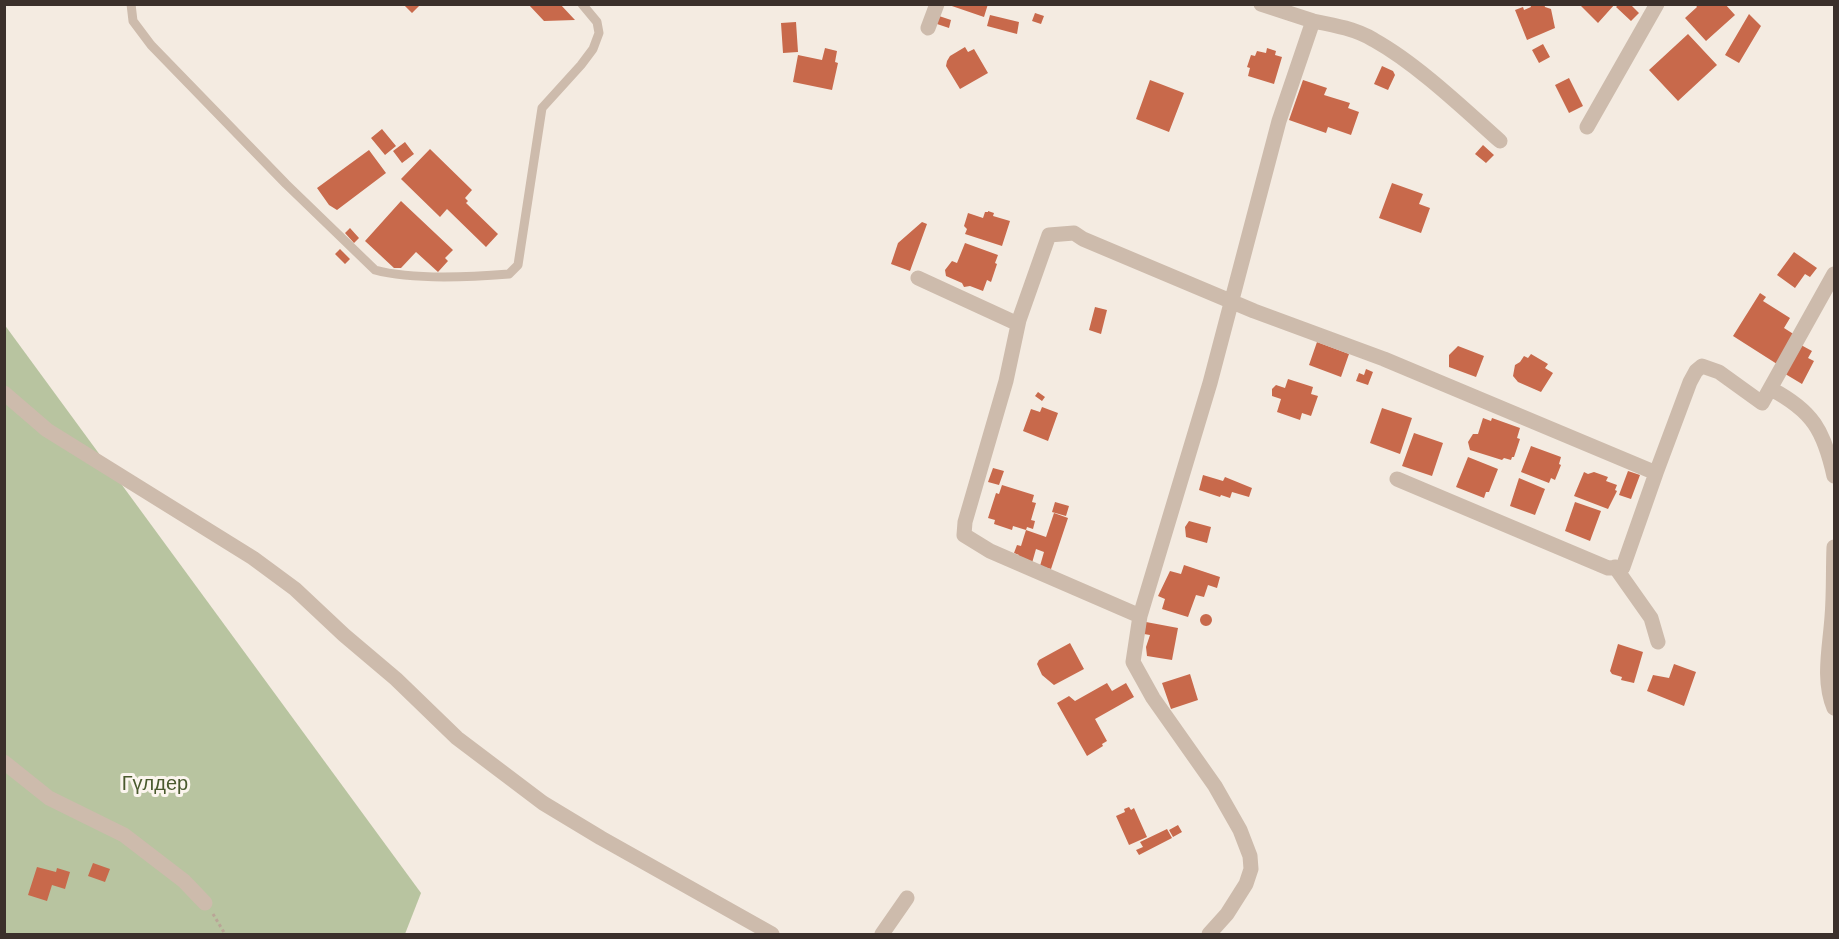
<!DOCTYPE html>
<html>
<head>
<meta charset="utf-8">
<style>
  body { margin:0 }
  #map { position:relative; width:1839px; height:939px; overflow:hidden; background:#f4ebe1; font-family:Arial,sans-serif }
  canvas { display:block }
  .frame { position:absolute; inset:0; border:6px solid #3b302b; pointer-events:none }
</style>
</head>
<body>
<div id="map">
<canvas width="1839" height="939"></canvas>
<div class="frame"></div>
</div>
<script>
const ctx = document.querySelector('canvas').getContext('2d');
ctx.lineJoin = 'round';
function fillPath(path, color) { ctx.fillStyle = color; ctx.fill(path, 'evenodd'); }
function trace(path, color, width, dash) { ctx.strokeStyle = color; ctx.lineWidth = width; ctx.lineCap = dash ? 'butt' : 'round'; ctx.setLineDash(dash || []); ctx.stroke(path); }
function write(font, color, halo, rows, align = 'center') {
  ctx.font = font + ' Arial,sans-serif'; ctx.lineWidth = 6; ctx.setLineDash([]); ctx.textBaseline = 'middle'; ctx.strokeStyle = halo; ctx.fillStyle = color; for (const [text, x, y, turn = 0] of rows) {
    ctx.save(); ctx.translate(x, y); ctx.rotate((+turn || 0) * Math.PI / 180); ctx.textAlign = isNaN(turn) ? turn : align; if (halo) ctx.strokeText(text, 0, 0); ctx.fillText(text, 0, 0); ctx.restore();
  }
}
fillPath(new Path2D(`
  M4,324L421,893L405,934H5Z`), '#b8c4a0');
fillPath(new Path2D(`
  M403,4H421L412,13Z
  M528,4H560L575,20L544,21Z
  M946,4H988L984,17Z
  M1530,4H1544L1545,7L1551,9L1555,28L1527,40L1515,10L1523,7L1524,10L1531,7Z
  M1579,4H1615L1598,23Z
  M1619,4H1630L1639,13L1631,21L1616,7Z
  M1695,4H1725L1735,15L1706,41L1685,18L1697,7Z
  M1035,13L1044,16L1041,24L1032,21Z
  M1749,14L1761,26L1739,63L1725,55Z
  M990,15L1019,22L1017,34L987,26Z
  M939,16L951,20L949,28L937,24Z
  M796,22L798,52L783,53L781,23Z
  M1688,34L1717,65L1678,101L1649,70Z
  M1543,44L1550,57L1539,63L1532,50Z
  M965,47L968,52L974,49L988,73L960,89L946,66L947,61L950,56Z
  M825,48L837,51L835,62L838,63L832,90L793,82L798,55L822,60Z
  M1267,48L1276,51L1275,55L1282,57L1274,84L1248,76L1250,68L1247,67L1251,55L1255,56L1257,51L1266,53Z
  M1382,66L1393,71L1395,75L1388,90L1374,84Z
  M1569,78L1583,106L1569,113L1555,85Z
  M1150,80L1184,93L1169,132L1136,119Z
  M1303,80L1327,88L1324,95L1350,103L1348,108L1359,112L1351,135L1328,127L1326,133L1289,120Z
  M382,129L396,146L385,155L371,138Z
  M405,142L414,154L402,163L393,151Z
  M1483,145L1494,155L1486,163L1475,154Z
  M430,149L472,190L465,198L468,201L466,203L498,234L486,247L447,209L440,217L401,179Z
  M369,150L386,173L337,210L329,205L317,188Z
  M1392,183L1423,194L1419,204L1430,208L1421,233L1379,218Z
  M401,201L453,250L445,258L448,261L438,272L416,252L401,268H394L365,241Z
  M988,211L994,213L993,216L1010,221L1002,246L965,234L967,229L964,226L968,213L983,218L985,212H988Z
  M922,222L927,224L910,271L891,264L898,243Z
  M350,228L359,238L354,243L345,233Z
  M965,243L998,255L995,263L997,264L991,282L987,280L983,291L970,286L964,287L962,283L946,276L945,270L952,261L957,263Z
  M340,249L350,259L345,264L335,254Z
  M1794,252L1817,268L1810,277L1805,274L1795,288L1777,275Z
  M1760,293L1766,297L1763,301L1790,318L1784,328L1795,335L1777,364L1733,336Z
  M1095,307L1107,310L1101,334L1089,330Z
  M1317,342L1349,354L1341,377L1309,365Z
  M1801,345L1812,351L1808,358L1814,361L1802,384L1782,372Z
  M1458,346L1484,356L1476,377L1449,367V355Z
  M1531,354L1548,364L1545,368L1553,373L1541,392L1518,382L1513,376L1515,365L1520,362L1524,356L1528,358Z
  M1366,369L1373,372L1368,385L1356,381L1359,373L1364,375Z
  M1288,379L1313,387L1311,394L1318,396L1311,416L1302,413L1300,420L1277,412L1281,399L1272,396V389L1276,385L1285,388Z
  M1038,392L1045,397L1042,401L1035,396Z
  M1042,407L1058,413L1048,441L1023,431L1031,409L1040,412Z
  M1382,408L1412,418L1400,454L1370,443Z
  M1483,418L1491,421L1492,418L1520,428L1517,438L1520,439L1514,457H1512L1511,460L1504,458L1502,460L1470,450L1468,442L1473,434H1478Z
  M1414,433L1443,443L1432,476L1402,466Z
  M1531,446L1561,457L1559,464L1561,465L1555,480L1551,478L1549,483L1521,472Z
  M1468,457L1498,469L1489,492H1486L1484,498L1456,487Z
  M993,468L1004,471L999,485L988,482Z
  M1628,471L1640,475L1631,499L1619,495Z
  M1584,472L1588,474L1594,472L1608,477L1606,481L1617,485L1615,490L1617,491L1608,509L1574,496Z
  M1203,475L1223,481L1225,477L1252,488L1249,497L1232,492L1230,498L1221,495L1220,497L1199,490Z
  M1519,478L1545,489L1535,515L1510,506Z
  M1002,485L1034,495L1032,502L1036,503L1031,520L1035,521L1033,529L1027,527L1026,530L1013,526L1012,530L994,524L995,520L988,518L996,493L999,494Z
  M1055,502L1069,506L1066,516L1052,512Z
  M1575,502L1601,511L1590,541L1565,531Z
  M1054,513L1068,518L1051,569L1040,566L1044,552L1036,549L1032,563L1018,558L1019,555L1014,553L1017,545L1021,546L1026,530L1046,537Z
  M1189,521L1211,527L1207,543L1186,537L1185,527Z
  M1184,565L1220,577L1217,588L1208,585L1204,597L1196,595L1188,617L1162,609L1165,599L1158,596L1170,571L1181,574Z
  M1200 620a6 6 0 1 1 12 0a6 6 0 1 1-12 0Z
  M1146,622L1178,628L1172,660L1147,656L1146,647L1150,635L1144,634Z
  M1070,643L1084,669L1054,685L1042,675L1037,664L1039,660Z
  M1618,644L1643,652L1634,683L1621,680L1622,677L1612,674L1610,671Z
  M1674,664L1696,672L1684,706L1647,691L1653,675L1669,678Z
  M1190,674L1198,700L1171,709L1162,683Z
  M1107,683L1112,691L1126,683L1134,697L1095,719L1107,741L1102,744L1103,746L1087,756L1057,703L1069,696L1075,701Z
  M1129,807L1131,810L1134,808L1147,837L1129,845L1116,816L1125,812L1124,809Z
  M1178,825L1182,832L1173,837L1169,830Z
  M1167,829L1172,838L1139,855L1136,850L1143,847L1140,842Z
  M93,863L110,869L105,882L88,876Z
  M37,867L56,872L57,868L70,872L65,889L52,885L47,901L28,895Z`), '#c8694b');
trace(new Path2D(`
  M213,914L225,934`), '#b9a596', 3, [3, 3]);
trace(new Path2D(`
  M131,4L133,21L151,45L286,184L375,270C411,280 471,277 509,274L518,265L542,108L581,65L593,49L599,33L597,22L582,4`), '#cdbbac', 9);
trace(new Path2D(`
  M1313,21C1334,25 1356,29 1374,40C1417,64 1463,108 1500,141
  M928,28L937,4
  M1587,127L1657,4
  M918,278L1018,324
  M1771,389C1813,411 1824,431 1834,476
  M4,393L47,430L253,558L295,589L344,635L396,679L457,738L543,803L601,838L772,934
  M1397,479L1608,568L1623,567L1656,473
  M1834,547C1833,570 1834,594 1832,617C1830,647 1822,680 1834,708
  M1615,567L1651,618L1658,642
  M1140,616L990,551L964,535L965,522L1006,381L1019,320L1049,235L1074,233L1083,239L1254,311L1384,359L1656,473L1690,382L1696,371L1702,366L1719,372L1762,403L1834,274
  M4,762L49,798L124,835L184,881L205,903
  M882,934L907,898
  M1209,934L1227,914L1246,884L1251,869L1250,856L1240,830L1215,786L1153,698L1133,662L1140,616L1210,383L1279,121L1313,21L1261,4`), '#cdbbac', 15);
write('20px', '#4a5a2e', '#fbf5ee', [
  ["Гүлдер",155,784]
]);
</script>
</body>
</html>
